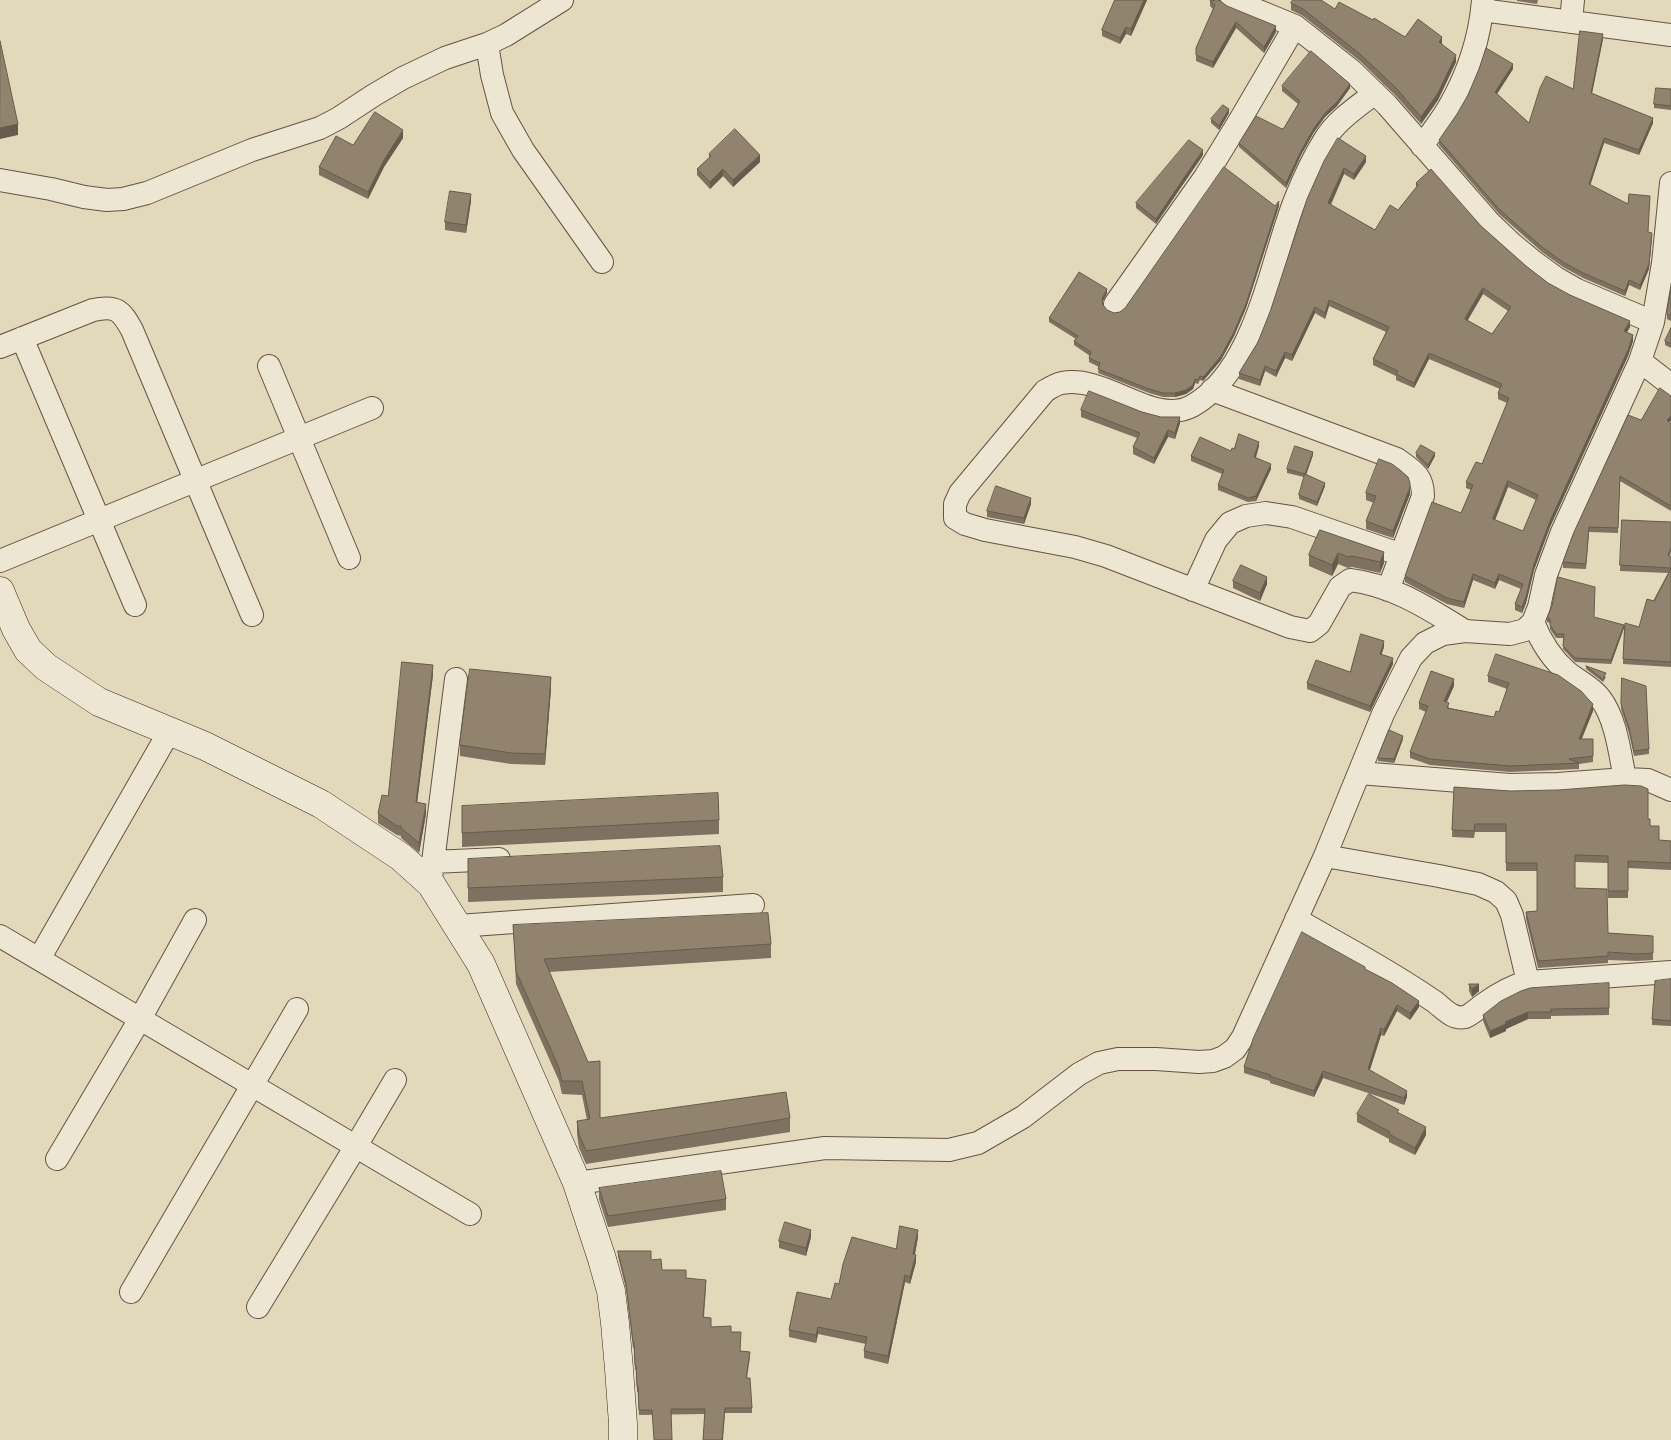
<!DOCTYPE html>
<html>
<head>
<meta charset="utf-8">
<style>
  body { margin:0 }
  canvas { display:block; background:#e1d9ba }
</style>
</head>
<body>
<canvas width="1671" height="1440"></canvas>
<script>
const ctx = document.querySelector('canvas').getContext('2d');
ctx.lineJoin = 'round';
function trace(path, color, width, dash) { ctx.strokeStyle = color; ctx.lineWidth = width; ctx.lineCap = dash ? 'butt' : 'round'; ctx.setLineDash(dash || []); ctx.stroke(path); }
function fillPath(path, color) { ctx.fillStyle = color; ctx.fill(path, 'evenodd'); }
const street = new Path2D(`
  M1232,0L1295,26L1352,71L1387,105L1490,223L1511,243L1534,262L1556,278L1577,290L1653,322
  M1482,10L1671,35
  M1571,22L1573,0
  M487,44L492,75L502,113L523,150L602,262
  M1375,93C1357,107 1337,120 1325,139C1313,158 1303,180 1295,200C1270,263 1256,370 1192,406C1153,427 1105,374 1062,383C1056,384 1050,388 1045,391L960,493L955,504V518L965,524L985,530L1075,547L1106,556L1290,627L1310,631L1319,624L1340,587L1350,580C1393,585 1429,609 1465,631
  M1422,146C1431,133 1441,121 1449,107C1468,74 1480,38 1483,0
  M0,180L51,189L84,197L107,200L123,199L147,193L252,150L320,128L339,118L374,95L403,78L445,58L487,44L506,35L562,0
  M1115,304L1205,177L1240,120L1295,26
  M22,338L135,605
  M0,347L93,310C116,305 121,310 132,330L252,615
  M1640,361L1671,385
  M269,366L349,558
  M1212,390L1397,459C1413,471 1423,475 1423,496L1388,590
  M0,561L372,408
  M1193,590L1216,540L1230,523L1246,516L1266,513L1292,517L1402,555
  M1533,622C1541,642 1551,658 1567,672C1578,681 1592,687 1600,698C1616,718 1620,754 1625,779
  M1359,773L1510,785L1558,784L1625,779L1648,780L1671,790
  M1325,856L1439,876L1478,884L1496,892L1506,901L1512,915L1528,982
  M432,862L499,859
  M431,878L456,679
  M1296,919C1342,946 1389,970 1432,1000C1442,1006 1451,1020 1465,1017C1471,1015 1478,1008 1484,1004C1498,994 1511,986 1528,982L1671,972
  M458,926L753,905
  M0,936L470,1214
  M39,959L169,732
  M57,1159L140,1019L195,920
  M577,1183L825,1148L949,1150L978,1143L1023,1117L1079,1074L1099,1063L1118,1059H1156L1199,1062L1213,1061L1224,1057L1235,1049L1243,1037L1325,856L1383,714L1411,658L1425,643L1443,634L1465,631L1510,634L1525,630L1533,622L1539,607L1546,575L1562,532L1640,361L1653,322L1663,263L1671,183
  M131,1292L297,1009
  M258,1307L356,1146L395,1080`);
const secondary = new Path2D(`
  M0,591L16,629L28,650L46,667L99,702L205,746L321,804L401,857L431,884L481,964L577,1183L602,1259L611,1291L615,1323L619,1369L623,1424V1440`);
trace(street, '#665344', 24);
trace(secondary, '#3d261c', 29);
trace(street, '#ece6d2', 22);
trace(secondary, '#ece6d2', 28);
fillPath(new Path2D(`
  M1115,0H1147L1131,36L1126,34L1120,44L1102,36V30Z
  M1210,0L1227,6L1276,32L1264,53L1236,28L1213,68L1196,61V48L1213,9L1210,6Z
  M1517,0H1538L1537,4L1517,1Z
  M1291,3L1335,9L1405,37L1442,44V45L1456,62L1438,100L1421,124L1396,96L1360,61L1303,16L1291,10Z
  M1603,39L1592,93L1653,123L1639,155L1604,143L1590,185L1648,232L1652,238L1649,269L1640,290L1629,285L1625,296L1583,278L1563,267L1542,252L1499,214L1439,145V140L1513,69L1497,94L1529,123L1573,89Z
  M1282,86L1350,88L1337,106L1325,117L1314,132L1301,155L1286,188L1239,147V143L1284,128L1298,104L1282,91Z
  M1671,89V110L1654,108V104Z
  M1229,113L1219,130L1211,123V119Z
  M403,138L384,167L368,199L319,175V167L353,145Z
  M709,154L760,162L733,187L723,176L710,189L697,175V169L709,158Z
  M1203,155L1156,224L1136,208V203Z
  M1324,161L1366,162L1354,180L1344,174L1331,205L1375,230L1398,210L1416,188V183L1481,226L1526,266L1548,283L1570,295L1630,327L1627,332L1633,341L1628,356L1550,527L1534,570L1526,603L1522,613L1515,610V604L1521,589L1499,580L1495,589L1473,580L1464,608L1447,604L1405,582V576L1461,513L1471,490L1466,488V482L1482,464L1507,403L1498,399V393L1500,389L1429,359L1414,388L1396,380V376L1373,365V359L1386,332L1329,306L1325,319L1315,313L1292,361L1285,358L1276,377L1265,371L1260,386L1239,379V373L1258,342L1270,312ZM1483,294L1508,311L1492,334L1467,320ZM1508,487L1536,500L1523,531L1495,520Z
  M471,201L466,233L445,230V222Z
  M1275,206H1279L1246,308L1234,336L1221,360L1205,379L1203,381L1200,380L1198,384L1195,383L1193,389L1186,394L1175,397H1163L1149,393L1098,373L1099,367L1089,362V358L1090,356L1074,345V341L1076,339L1049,322V318L1107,293L1102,302L1103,305L1107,310L1114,313L1120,312Z
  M1671,290V321L1667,319V314Z
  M1671,328V348L1665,345V341Z
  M1081,410L1142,412L1180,423L1175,439L1168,437L1154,464L1133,454V447L1137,438L1081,417Z
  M1641,420L1670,422L1671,424V511L1620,481L1618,533L1589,532L1586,569L1563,568V562Z
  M1259,446L1256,458L1271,469L1256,501L1248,502L1218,490V485L1222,474L1191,461V456L1231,451L1234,449Z
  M1416,453L1435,456L1428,469L1416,457Z
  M1313,455L1306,474L1325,486L1317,506L1299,499V495L1304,477L1287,473V469Z
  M1366,493L1410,494L1393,538L1366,529V521L1374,503L1366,500Z
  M1031,504L1024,524L987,517V511Z
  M1622,520L1671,522V552L1670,556L1671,557V667L1623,664L1624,628L1611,664L1575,662L1563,649L1564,638H1556L1550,629V623L1547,622V618L1594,617L1624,625L1639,627L1668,573L1620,571Z
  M1320,530L1384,563L1380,573L1352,567L1348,568L1338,564L1332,576L1309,566V555Z
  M1233,581L1267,584L1260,601L1233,588Z
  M1384,647L1381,654L1393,664L1370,712L1307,689V683L1350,672Z
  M1586,666L1606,677L1603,682L1586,669Z
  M433,675L417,802L426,814L419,853L401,838V836L397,835L378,823V813L388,796Z
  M1488,676L1593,711L1581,739H1593V762L1579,764V769L1510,772L1430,765L1410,758V752L1426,712L1419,709V703L1454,686L1447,702L1449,708L1494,717L1499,712L1507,689L1488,682Z
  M1622,678L1649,749V754L1634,756L1629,733L1621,709Z
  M551,688L545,765L511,764L460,756V745Z
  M1403,739L1394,763L1378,761V758Z
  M1454,787L1648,819L1650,826L1659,840L1671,841V870L1628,868V898H1608V863L1575,862V888L1608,933L1653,936V960L1637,961L1608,960V963L1538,968L1526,919V912L1537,911V871H1506V832H1475L1474,838L1452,837Z
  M462,806L719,820V834L462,847Z
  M468,859L723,877V892L468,902Z
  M513,925L771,944V958L549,972L600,1118H790V1132L586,1164L579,1148L577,1134V1121L587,1120L582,1095L562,1094L559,1081L516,984Z
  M1365,969L1419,1007L1410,1020L1397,1011L1384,1036L1381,1035L1370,1070L1407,1097L1404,1105L1323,1078L1314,1097L1270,1083V1081L1244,1073V1067Z
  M1671,979V1026L1652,1025V1019Z
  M1609,983V1015L1551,1016V1019H1528L1506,1029V1031L1490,1038L1483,1021V1015Z
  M1469,984L1479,991L1472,997L1469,991Z
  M1399,1113L1426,1135L1415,1155L1389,1142V1139L1357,1122V1114Z
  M599,1188L726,1199V1210L608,1227L599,1199Z
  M811,1237L806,1256L779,1248V1241Z
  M918,1237L915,1255L916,1262L910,1284L905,1282L888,1364L864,1358V1351L866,1344L818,1334L816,1343L789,1337V1330L831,1299L839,1284L896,1249Z
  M618,1251L651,1260L662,1270L706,1286L704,1317L711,1327L731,1332L741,1351L750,1357L747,1378L752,1408V1413H725L723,1440H703L705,1414L639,1415L638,1392H637L636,1370H635L634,1348H633L626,1289L618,1256Z`), '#7e715f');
fillPath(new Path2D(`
  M1144,0H1147L1131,36V29Z
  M1236,22V28L1213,68V62Z
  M1276,26V32L1264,53V47Z
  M1126,27V34L1120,44V38Z
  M1603,34V39L1591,98V93Z
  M1442,37V44L1439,49V42Z
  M1456,55V62L1438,100L1421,124V117Z
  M1513,64V69L1495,97V92Z
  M1350,84V88L1337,106L1325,117L1314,132L1301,155L1286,188V183L1301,151L1314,128Z
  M1229,109V113L1219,130V126Z
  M1653,118V123L1639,155V150Z
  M18,124V135L0,139V128Z
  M403,130V138L384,167L368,199V192L384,160Z
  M1604,138V143L1589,189V184Z
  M1203,150V155L1156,224V219Z
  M760,155V162L733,187V180Z
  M1366,156V162L1354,180V174Z
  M1344,168V174L1328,209V203Z
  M723,169V176L710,189V182Z
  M471,194V201L466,233V225Z
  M1279,201V206L1246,308L1234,336L1221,360L1203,381V377Z
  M1652,233L1649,269L1640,290V285Z
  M1629,280V285L1625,296V291Z
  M1483,288V294L1465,325V319Z
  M1107,289V293L1102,303V299Z
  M1329,300V306L1325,319V313Z
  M1315,307V313L1292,361V355Z
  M1630,321V327L1624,337V331Z
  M1633,335V341L1628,356L1550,527L1534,570L1526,603L1522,613V607L1534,564L1550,521Z
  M1285,352V358L1276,377V371Z
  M1429,353V359L1414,388V383Z
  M1265,366V371L1260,386V380Z
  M1195,379V383L1193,389L1186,394L1175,397V393Z
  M1671,416V421L1667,425V420Z
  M1180,417V423L1175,439V433Z
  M1168,430V437L1154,464V458Z
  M1259,442V446L1254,462V457Z
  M1313,452V455L1305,478V474Z
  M1435,453V456L1428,469V465Z
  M1271,464V469L1256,501V496Z
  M1508,481V487L1493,525V519Z
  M1325,483V486L1317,506V502Z
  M1410,487V494L1393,538V531Z
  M1031,498V504L1024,524V518Z
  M1384,552V563L1380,573V562Z
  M1338,553V564L1332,576V565Z
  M1473,574V580L1464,608V602Z
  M1499,574V580L1495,589V583Z
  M1267,577V584L1260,601V593Z
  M1624,625V628L1611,664V660Z
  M1384,641V647L1380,660V654Z
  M1393,658V664L1370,712V706Z
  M433,665V675L416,812V802Z
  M551,677V688L545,765V754Z
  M1454,679V686L1444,707V701Z
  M1593,704V711L1579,746V739Z
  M1403,736V739L1394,763V759Z
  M426,804V814L419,853V843Z
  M1479,984V991L1472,997V989Z
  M1419,1001V1007L1410,1020V1013Z
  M1397,1005V1011L1384,1036V1030Z
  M1528,1012V1019L1506,1029V1031L1490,1038V1031L1505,1022Z
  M1381,1028V1035L1368,1075V1069Z
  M1323,1071V1078L1314,1097V1091Z
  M1407,1091V1097L1404,1105V1098Z
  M1426,1127V1135L1415,1155V1148Z
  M811,1230V1237L806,1256V1248Z
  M918,1230V1237L913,1262V1254Z
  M916,1255V1262L910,1284V1277Z
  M905,1275V1282L888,1364V1356Z
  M818,1327V1334L816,1343V1335Z`), '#665c4d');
const building = new Path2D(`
  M1115,0H1144L1131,29L1126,27L1120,38L1102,30Z
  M1210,0L1217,1L1219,0L1227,6L1276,26L1264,47L1236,22L1213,62L1196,55V48L1215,5Z
  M1293,0H1321L1335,9L1339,2L1373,20L1374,18L1405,37L1418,19L1442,37L1439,42L1456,55L1438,93L1421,117L1396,88L1360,54L1303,9L1291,3Z
  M1580,31L1603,34L1591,93L1653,118L1639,150L1604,138L1589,184L1628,204L1629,194L1650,196L1648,232L1652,233L1649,264L1640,285L1629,280L1625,291L1583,273L1563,262L1542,247L1499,209L1439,140L1457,114L1468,95L1479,69L1486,48L1513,64L1495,92L1529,123L1540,88L1546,76L1573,89Z
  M0,41L18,124L0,128Z
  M1311,51L1350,84L1337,102L1325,113L1314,128L1301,151L1286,183L1239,143L1256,116L1282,129L1284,128L1300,101L1282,86Z
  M1656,88L1671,89V106L1654,104Z
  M1223,105L1229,109L1219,126L1211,119Z
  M375,112L403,130L384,160L368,192L319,167L336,136L353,145Z
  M735,129L760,155L733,180L723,169L710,182L697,169L711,156L709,154Z
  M1338,138L1366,156L1354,174L1344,168L1328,203L1375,230L1390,205L1398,210L1418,185L1416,183L1431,169L1481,226L1526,266L1548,283L1570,295L1630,321L1624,331L1633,335L1628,350L1550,521L1534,564L1526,597L1522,607L1515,604L1523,584L1499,574L1495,583L1473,574L1464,602L1447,598L1405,576L1432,502L1461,513L1473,485L1466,482L1476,462L1482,464L1509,398L1498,393L1502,384L1429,353L1414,383L1396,374L1398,371L1373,359L1389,327L1329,300L1325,313L1315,307L1292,355L1285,352L1276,371L1265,366L1260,380L1239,373L1258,342L1270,312L1307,199L1324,161ZM1483,288L1511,307L1492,334L1465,319ZM1508,481L1538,495L1523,531L1493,519Z
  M1189,140L1203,150L1156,219L1136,203Z
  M1224,167L1275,206L1279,201L1246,304L1234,332L1221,356L1205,375L1203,377L1200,376L1198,380L1195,379L1193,385L1186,390L1175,393H1163L1149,389L1098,369L1100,363L1089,358L1091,352L1074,341L1078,336L1049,318L1079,272L1107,289L1102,299L1103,305L1107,310L1114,313L1120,312L1125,308Z
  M450,191L471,194L466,225L445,222Z
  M1671,290V316L1667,314Z
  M1671,328V344L1665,341Z
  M1660,388L1671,396V416L1667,420L1671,424V506L1620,476L1618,528L1589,527L1586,564L1563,562L1574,532L1628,415L1641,420Z
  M1089,391L1142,412L1161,417H1180L1175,433L1168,430L1154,458L1133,447L1140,433L1081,410Z
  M1239,434L1259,442L1254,457L1271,464L1256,496L1248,498L1218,485L1224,470L1191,456L1200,437L1231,451L1232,448L1234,449Z
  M1421,445L1435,453L1428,465L1416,453Z
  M1295,446L1313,452L1305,474L1287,469Z
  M1379,459L1392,464L1400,470L1408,477L1410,483V487L1393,531L1366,521L1376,496L1366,493Z
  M1305,474L1325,483L1317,502L1299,495Z
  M996,486L1031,498L1024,518L987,511Z
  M1622,520L1671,522V547L1668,555L1671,557V568L1620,565Z
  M1320,530L1384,552L1380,562L1352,556L1348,557L1338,553L1332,565L1309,555Z
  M1241,565L1267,577L1260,593L1233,581Z
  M1671,569V662L1623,659L1625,623L1639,627L1647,599L1654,601Z
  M1558,577L1595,587L1594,617L1624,625L1611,660L1575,658L1563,646L1564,634H1556L1550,625V619L1547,618L1552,606Z
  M1361,634L1384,641L1380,654L1393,658L1370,706L1307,683L1316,660L1350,672Z
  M1496,654L1558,675L1581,691L1589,700L1593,704L1579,739H1593V756L1569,759L1579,763L1510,766L1430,759L1410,752L1428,706L1419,703L1431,671L1454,679L1444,701L1449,703L1447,708L1494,717L1496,711L1499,712L1509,683L1488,676Z
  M402,662L433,665L416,802L426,804L419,843L401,828V826H397L378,813L382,795L388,796Z
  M1586,666L1606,673L1603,679Z
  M470,669L551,677L545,754L511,753L460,745Z
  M1622,678L1646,686L1649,749L1634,751L1629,728L1621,704Z
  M1389,730L1403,736L1394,759L1378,758Z
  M1625,785L1641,786L1648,789V819H1650V826H1659V840L1671,841V863L1628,861V891H1608V856L1575,855V888L1607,889L1608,933L1653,936V953L1637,954L1608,952V956L1538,961L1526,912L1537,911V863H1506V824H1475L1474,831L1452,830L1454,787L1510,791L1558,790Z
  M718,793L719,820L462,833V806Z
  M720,846L723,877L468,888V859Z
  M768,913L771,944L544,959L588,1062L600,1061V1118L786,1092L790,1118L586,1151L579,1134L577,1121L590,1119L582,1081H562L559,1068L516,971L513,925Z
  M1302,932L1365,967V969L1392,983L1419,1001L1410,1013L1397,1005L1384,1030L1381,1028L1368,1069L1407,1091L1404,1098L1323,1071L1314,1091L1270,1076L1271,1075L1244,1067L1253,1039Z
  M1671,979V1021L1652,1019L1655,981Z
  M1609,983V1008L1551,1009V1012H1528L1505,1022L1506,1024L1490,1031L1483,1015L1501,1001L1521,991L1530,988Z
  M1469,984H1479L1472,989Z
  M1369,1094L1399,1110L1397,1112L1426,1127L1415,1148L1389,1134L1390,1132L1357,1114Z
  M721,1171L726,1199L608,1216L599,1188Z
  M785,1222L811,1230L806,1248L779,1241Z
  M900,1226L918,1230L913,1254L916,1255L910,1277L905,1275L888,1356L864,1351L867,1337L818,1327L816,1335L789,1330L797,1292L831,1299L835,1283L839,1284L843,1264L852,1237L896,1249Z
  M618,1251H651V1260L661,1259L662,1270H686V1278L706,1280L703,1317L711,1318V1327L731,1326V1332H741L740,1351L750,1352L746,1378H750L752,1408H725L722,1440H703L705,1409H671L672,1440H654L652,1410H639L638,1386H637L636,1365H635L634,1342H633L626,1284Z`);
fillPath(building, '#92836e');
trace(building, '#665c4d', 1);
</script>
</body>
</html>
